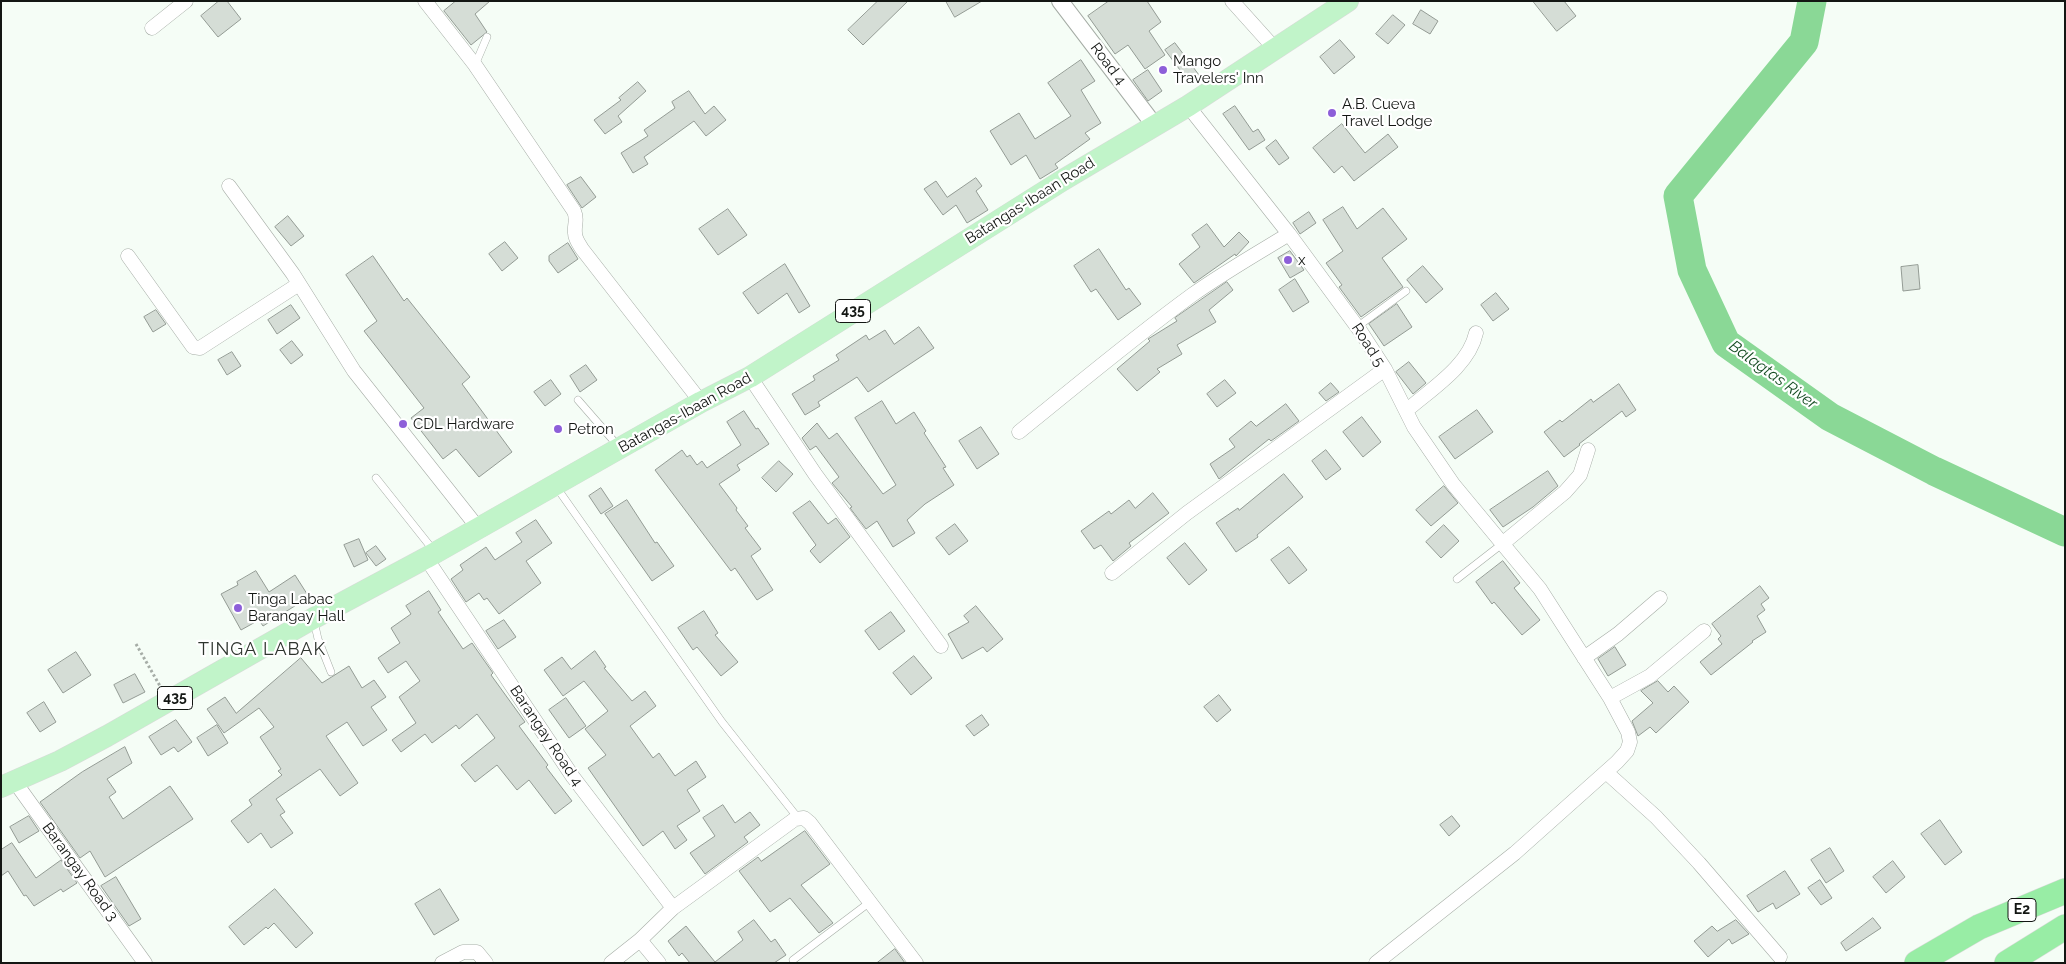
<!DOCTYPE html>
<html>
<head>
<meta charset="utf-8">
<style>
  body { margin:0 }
  #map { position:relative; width:2066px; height:964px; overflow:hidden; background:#f5fdf6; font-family:Raleway,sans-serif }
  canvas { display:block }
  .frame { position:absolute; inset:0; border:2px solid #131613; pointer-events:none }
</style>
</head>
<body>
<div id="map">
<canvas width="2066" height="964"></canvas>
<div class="frame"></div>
</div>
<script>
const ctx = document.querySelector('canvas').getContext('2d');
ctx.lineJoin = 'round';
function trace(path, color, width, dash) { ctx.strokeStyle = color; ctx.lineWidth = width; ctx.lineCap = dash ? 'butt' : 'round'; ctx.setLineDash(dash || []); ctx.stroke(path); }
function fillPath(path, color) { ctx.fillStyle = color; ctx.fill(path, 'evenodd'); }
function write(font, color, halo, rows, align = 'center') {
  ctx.font = font + ' Raleway,sans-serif'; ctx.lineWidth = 4.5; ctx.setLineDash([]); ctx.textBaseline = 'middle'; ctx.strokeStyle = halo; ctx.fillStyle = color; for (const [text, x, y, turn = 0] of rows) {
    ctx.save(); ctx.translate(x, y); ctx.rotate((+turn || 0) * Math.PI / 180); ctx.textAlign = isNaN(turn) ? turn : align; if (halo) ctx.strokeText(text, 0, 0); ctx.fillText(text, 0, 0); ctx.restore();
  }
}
trace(new Path2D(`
  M1812,1L1804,42L1678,196L1692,270L1726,343L1830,417L1934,471L2065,532`), '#8ad896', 29);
const building = new Path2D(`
  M219,1H227L241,19L218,37L201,16Z
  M456,1H490L475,14L487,32L471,45L444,11Z
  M878,1H908L863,45L848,30Z
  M946,1H982L955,17Z
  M1109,1H1147L1161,22L1149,31L1165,55L1145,69L1128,45L1115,54L1088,16Z
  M1533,1H1564L1576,16L1557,31Z
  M1421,10L1438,21L1430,34L1413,24Z
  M1393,15L1405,25L1388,44L1376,34Z
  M1340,40L1355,57L1334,74L1320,57Z
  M1175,43L1199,75L1189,82L1165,50Z
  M1081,60L1095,81L1081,90L1101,123L1085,133L1090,139L1055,164L1058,168L1040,179L1026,155L1011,165L990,131L1019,113L1035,139L1071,116L1048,83Z
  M1148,70L1162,91L1148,101L1133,80Z
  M638,82L646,91L618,116L622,122L605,134L594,120L621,100L619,98Z
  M689,91L705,114L714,106L726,120L706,136L694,121L644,157L648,164L633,173L621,153L648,136L644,130L675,108L672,102Z
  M1235,106L1253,132L1258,129L1265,140L1249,150L1223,114Z
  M1342,124L1365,153L1388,134L1398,147L1354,181L1342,166L1334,173L1313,148Z
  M1276,140L1289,158L1279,165L1266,148Z
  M581,177L596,197L582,208L567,185Z
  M976,178L982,186L976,191L988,210L967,223L956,205L943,215L924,189L936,181L947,197Z
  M1343,207L1357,229L1383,208L1407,239L1382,258L1403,287L1361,317L1339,287L1342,285L1326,263L1343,251L1323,220Z
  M728,209L747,235L718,255L699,229Z
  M1309,212L1316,223L1300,234L1293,223Z
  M288,216L304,236L291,246L275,227Z
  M1207,224L1224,247L1239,232L1249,242L1236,256L1235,254L1194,283L1179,264L1200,247L1192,235Z
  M505,242L518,258L502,271L489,254Z
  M568,243L578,259L558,273L549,261V256Z
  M1099,249L1126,290L1129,288L1141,304L1118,320L1096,289L1091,292L1074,266Z
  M1290,251L1304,270L1290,278L1278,258Z
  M373,256L404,301L407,298L470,377L462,384L512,452L479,477L456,449L443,459L411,418L424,408L364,331L377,321L346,275Z
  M785,264L810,306L799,313L787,293L758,314L743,293Z
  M1918,265L1920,289L1903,291L1901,267Z
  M1423,266L1443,289L1426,303L1407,280Z
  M1295,279L1309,302L1293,312L1279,290Z
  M1227,282L1233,290L1209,310L1216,322L1177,345L1182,354L1157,369L1160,372L1137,391L1117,369L1150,341L1148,339L1177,321L1175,318Z
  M1496,293L1509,309L1493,321L1481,305Z
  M1397,304L1412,327L1384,346L1369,324Z
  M291,305L300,318L277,334L268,320Z
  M156,310L166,324L153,332L144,317Z
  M919,327L934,348L868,392L857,377L818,402L820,406L805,415L792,394L815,380L813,376L839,360L836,355L866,335L869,340L885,330L894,344Z
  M292,341L303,355L291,364L280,350Z
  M232,352L241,366L227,375L218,360Z
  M1409,362L1426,383L1413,394L1396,372Z
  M586,365L597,380L580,392L570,376Z
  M551,380L561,394L545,406L534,392Z
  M1225,380L1236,393L1217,407L1207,394Z
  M1331,383L1339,392L1326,401L1319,393Z
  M1619,384L1636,410L1626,417L1622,411L1579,444L1580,445L1564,457L1544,432L1560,420L1562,422L1591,399L1593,402Z
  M882,401L896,424L914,412L926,431L924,433L946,467L943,468L954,485L925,504L907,520L915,533L893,547L877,521L866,529L850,508L852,507L832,483L839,477L816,446L810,450L802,438L817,423L829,439L837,433L883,494L896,485L855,418Z
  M1286,404L1299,421L1271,441L1269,439L1219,479L1210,464L1235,447L1229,439L1251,421L1256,426Z
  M1477,410L1493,432L1455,459L1439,437Z
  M744,411L756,429L758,428L769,444L737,465L740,470L719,484L737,508L736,510L748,526L745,528L761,549L751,556L773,590L757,600L735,568L731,571L655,470L682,450L687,457L690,455L697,465L702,461L707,468L741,445L727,422Z
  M1362,417L1381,442L1363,457L1343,432Z
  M981,427L999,454L977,469L959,441Z
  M1326,450L1341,469L1326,480L1312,461Z
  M779,461L793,474L776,492L762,478Z
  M1548,471L1558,486L1533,507L1503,527L1490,510Z
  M1284,474L1303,497L1257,535L1258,537L1236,552L1216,523L1238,508L1239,510Z
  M1444,486L1458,503L1431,526L1416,510Z
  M601,488L613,506L601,514L589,496Z
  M1153,493L1169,513L1129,543L1131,546L1113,561L1101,545L1094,549L1081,531L1109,511L1111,514L1129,500L1135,508Z
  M627,500L655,543L657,542L674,566L652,581L605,514Z
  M810,501L828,524L836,518L850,537L820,563L810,551L816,545L793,513Z
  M536,520L552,543L526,561L541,583L499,614L487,598L484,600L479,593L466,602L451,579L463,570L460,565L486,547L495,560L522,542L516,533Z
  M955,524L968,541L949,555L936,538Z
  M1444,525L1459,541L1441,558L1426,542Z
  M359,539L368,560L354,567L344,545Z
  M1185,543L1207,570L1189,585L1167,558Z
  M376,546L386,559L376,566L366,553Z
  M1289,547L1307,570L1289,584L1271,560Z
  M1503,561L1520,583L1514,588L1540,620L1522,635L1494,602L1492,604L1476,582Z
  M256,571L269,592L295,575L309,597L263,626L259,620L241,630L221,594L238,585L237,582Z
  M1760,586L1769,598L1761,604L1765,610L1757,616L1766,632L1752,641L1753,642L1711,675L1700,662L1722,644L1718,639L1721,636L1712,624Z
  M429,591L441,610L438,612L463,649L472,643L493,673L491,675L525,722L519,726L548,765L546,767L572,801L555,814L529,780L517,790L497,765L475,782L461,765L495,738L477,714L459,729L456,725L432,743L425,734L401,752L392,740L416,723L399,697L420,681L406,661L388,673L378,658L400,643L391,628L411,614L406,606Z
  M976,606L1003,639L987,652L983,647L962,659L948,634L969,622L964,616Z
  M704,611L718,633L715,635L738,662L721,676L697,647L693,650L678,628Z
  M891,612L905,631L879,650L865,631Z
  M504,620L516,637L498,649L486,631Z
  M1615,647L1626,665L1608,676L1598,659Z
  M595,651L606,667L604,668L632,701L645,691L656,706L630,726L653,758L659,753L675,776L696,761L706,777L687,790L700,811L677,826L687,840L675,849L663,831L643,846L588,768L606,755L585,729L608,711L584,681L563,696L544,670L562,657L571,669Z
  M76,652L91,675L63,693L48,670Z
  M914,656L932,678L911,695L893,673Z
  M301,658L322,683L349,666L362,688L374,680L386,697L371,707L387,730L363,746L347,722L326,736L358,783L340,796L320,769L276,799L285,812L280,815L293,833L271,848L261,833L248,843L231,821L252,805L249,800L282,775L278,771L281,769L260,737L274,727L259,708L224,733L207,709L225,697L236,713Z
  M135,674L145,692L123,703L114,685Z
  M1658,681L1668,692L1674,686L1689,702L1656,733L1650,727L1638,736L1632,721L1653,703L1641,691Z
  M1219,695L1231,710L1217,722L1204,707Z
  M566,698L586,726L569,738L549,710Z
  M44,702L56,722L40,732L27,713Z
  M982,715L989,725L974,736L966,726Z
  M176,720L192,742L178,752L174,747L161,755L149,737Z
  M217,725L228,743L208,756L197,738Z
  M125,747L132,763L107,779L116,792L109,797L123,819L170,786L193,819L105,877L90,851L80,858L40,802L82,772Z
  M723,805L735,823L750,812L760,825L744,837L748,842L705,874L690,853L715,836L703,818Z
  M29,816L39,831L19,843L10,827Z
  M1452,816L1460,826L1449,836L1440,825Z
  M1940,820L1962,852L1945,865L1921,834Z
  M805,831L830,864L801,885L833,923L819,933L790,898L770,912L739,871L758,857L761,861Z
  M12,843L36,878L61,860L77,883L63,892L61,889L34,906L26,895L24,896L8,871L1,876V850Z
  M1830,848L1844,871L1826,883L1811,860Z
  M1893,861L1905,877L1886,893L1873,877Z
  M1785,871L1800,894L1776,909L1773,903L1758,912L1747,896Z
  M116,877L141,919L129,926L101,886Z
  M1820,880L1832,898L1821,905L1808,888Z
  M275,889L313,933L296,948L274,923L268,929L266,927L244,945L229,927Z
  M440,889L459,920L434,935L415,904Z
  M1873,918L1881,928L1846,951L1841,943Z
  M754,920L771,942L775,939L786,955L774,963H690L682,953L679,956L668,941L686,926L715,962L743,940L738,932Z
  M1736,920L1749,934L1732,944L1729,939L1708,957L1694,941L1712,926L1717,931Z
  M895,949L905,963H877Z`);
fillPath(building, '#d5ddd6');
trace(building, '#939b94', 1);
const service = new Path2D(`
  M475,65L487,37
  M1357,327L1406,291
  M578,400L619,447
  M376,478L434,551
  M557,488L722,722L798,818
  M1457,579L1502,544
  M314,621L318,639L331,672
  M793,960L870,902`);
const minor = new Path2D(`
  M425,1L475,65L574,211C578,220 574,224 575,233C575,239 579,244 582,249L701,402
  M1232,1L1276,50
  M152,28L186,1
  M1188,106L1289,234L1361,332L1385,369L1414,427L1453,484L1540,589L1610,698L1628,732L1630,742L1627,751L1617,762L1515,853L1376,963
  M229,186L293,274L354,371L479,529
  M128,256L193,347L200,348L299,284
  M750,377L815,474L941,646
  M1406,411C1431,389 1469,366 1476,333
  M1019,432C1076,386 1133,338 1192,295C1223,273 1256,254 1289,234
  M1502,544L1565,492L1580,475L1588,450
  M426,558L573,777L673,908
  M1112,573L1187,513L1385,369
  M1584,658L1618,634L1660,598
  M1610,698L1650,676L1704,631
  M1606,772L1656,817L1699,863L1780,957
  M15,782L145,963
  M640,940L659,963
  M442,963L463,952H477L486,963
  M611,963L640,940L673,908L795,819L804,818L810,823L916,963`);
const tertiary = new Path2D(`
  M1060,1L1155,126`);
const primary = new Path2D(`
  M1,787L60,761L107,736L314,618L426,558L701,402L750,377L1063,180L1188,106L1348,1`);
const motorway = new Path2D(`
  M1917,963L1979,927L2065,891
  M2007,963L2065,927`);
trace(service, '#a5aca5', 8);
trace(minor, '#a5aca5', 15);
trace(tertiary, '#a5aca5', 18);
trace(primary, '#d9dad9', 22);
trace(motorway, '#d9dad9', 26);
trace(new Path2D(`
  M136,644L160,686`), '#a6ada7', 3, [2.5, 2.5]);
trace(service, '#fff', 7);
trace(minor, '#fff', 14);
trace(tertiary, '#fff', 16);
trace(primary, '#c1f4c9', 21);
trace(motorway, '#98eda5', 25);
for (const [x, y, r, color] of [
  [1163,70,5,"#8d5fd9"],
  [1332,113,5,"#8d5fd9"],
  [1288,260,5,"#8d5fd9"],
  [403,424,5,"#8d5fd9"],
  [558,429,5,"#8d5fd9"],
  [238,608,5,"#8d5fd9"]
]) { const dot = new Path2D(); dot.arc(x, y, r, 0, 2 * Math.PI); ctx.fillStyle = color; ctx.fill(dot); trace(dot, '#fff', 2); }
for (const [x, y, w] of [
  [853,311,35],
  [175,698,35],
  [2022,910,28]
]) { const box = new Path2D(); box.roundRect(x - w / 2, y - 11.5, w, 23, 4); ctx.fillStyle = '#fff'; ctx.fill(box); trace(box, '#131613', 1); }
write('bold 14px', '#131613', null, [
  ["435",853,311],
  ["435",175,698],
  ["E2",2022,910]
]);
write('15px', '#131613', '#fff', [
  ["Mango",1173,61],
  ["Travelers' Inn",1173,78],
  ["A.B. Cueva",1342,104],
  ["Travel Lodge",1342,121],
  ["x",1298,260],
  ["CDL Hardware",413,424],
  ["Petron",568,429],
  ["Tinga Labac",248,599],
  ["Barangay Hall",248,616]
], 'left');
write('15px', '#131613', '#fff', [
  ["Road 4",1108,64,53],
  ["Batangas-Ibaan Road",1030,201,-32],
  ["Road 5",1368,345,57],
  ["Batangas-Ibaan Road",685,413,-29],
  ["Barangay Road 4",546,736,56],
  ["Barangay Road 3",80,872,54]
]);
write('italic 16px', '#154c22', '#fff', [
  ["Balagtas River",1773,375,36]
]);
ctx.letterSpacing = '1px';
write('18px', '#2e342e', '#fff', [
  ["TINGA LABAK",262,650]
]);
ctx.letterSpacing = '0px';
</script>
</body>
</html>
